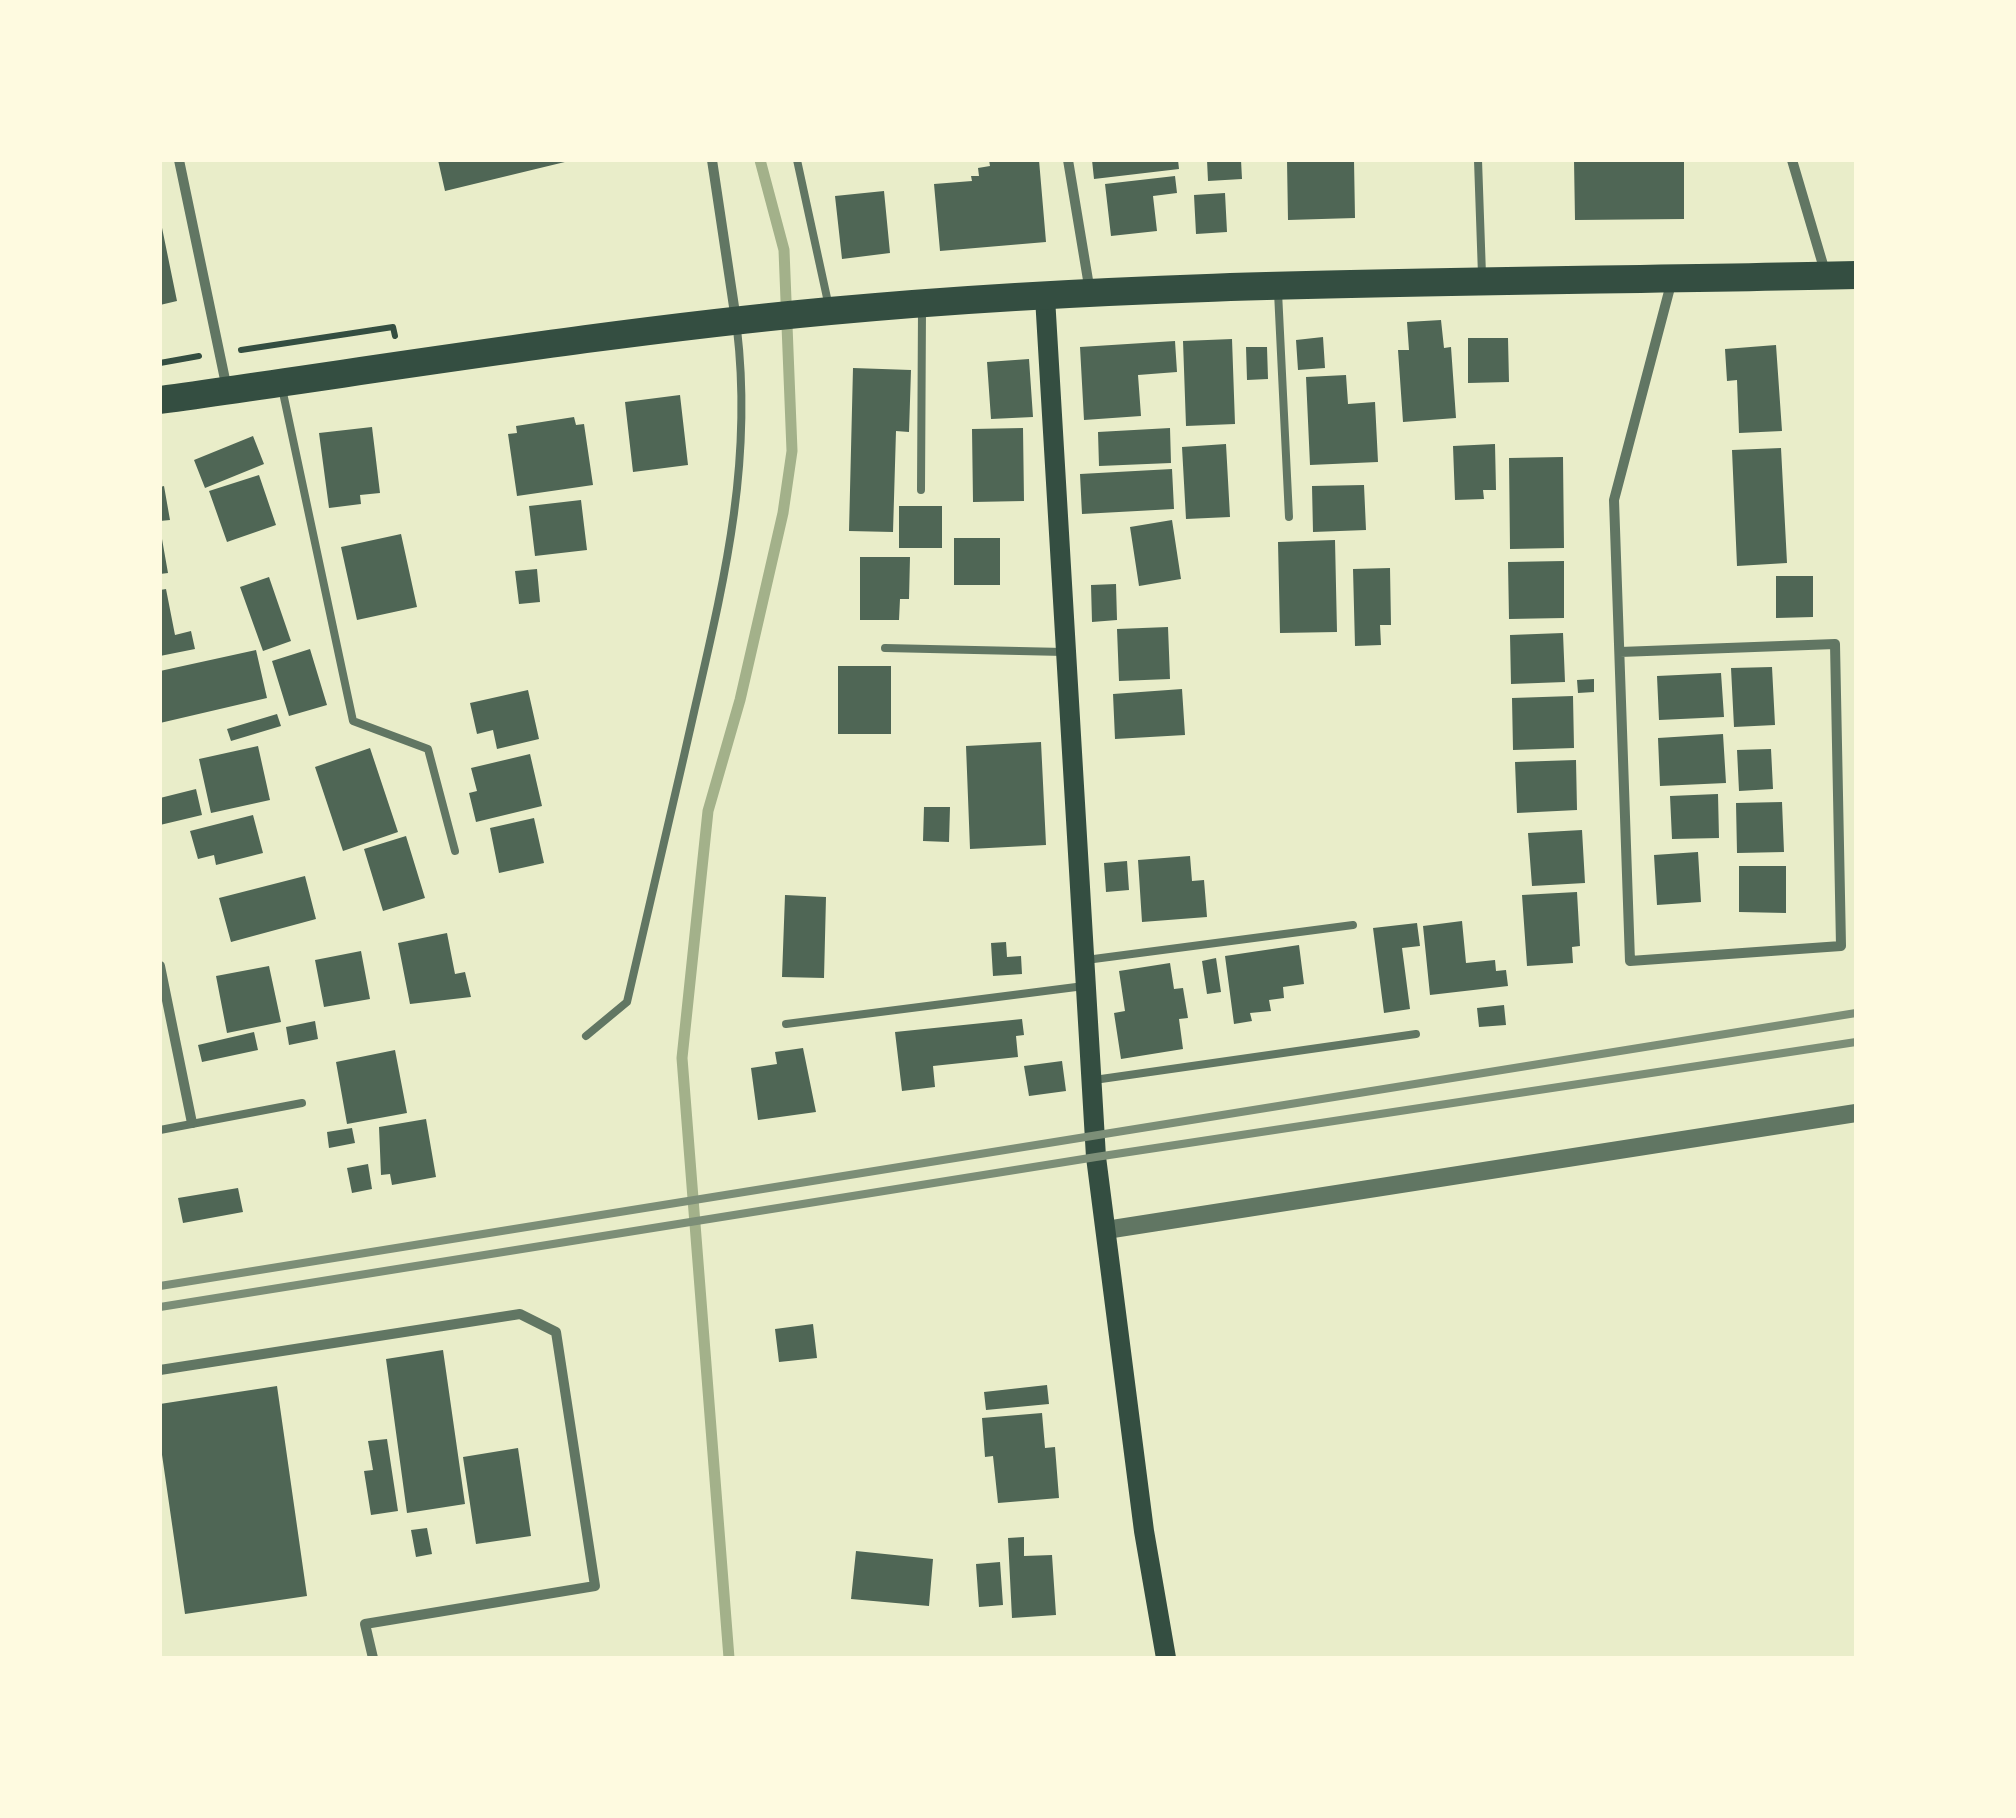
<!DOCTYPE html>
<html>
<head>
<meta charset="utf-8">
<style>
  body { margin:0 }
  #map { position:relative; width:2016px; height:1818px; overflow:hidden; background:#e9edc9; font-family:Spectral,serif }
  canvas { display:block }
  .frame { position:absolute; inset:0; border:162px solid #fefae0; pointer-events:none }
</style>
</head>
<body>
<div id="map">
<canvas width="2016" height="1818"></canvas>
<div class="frame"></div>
</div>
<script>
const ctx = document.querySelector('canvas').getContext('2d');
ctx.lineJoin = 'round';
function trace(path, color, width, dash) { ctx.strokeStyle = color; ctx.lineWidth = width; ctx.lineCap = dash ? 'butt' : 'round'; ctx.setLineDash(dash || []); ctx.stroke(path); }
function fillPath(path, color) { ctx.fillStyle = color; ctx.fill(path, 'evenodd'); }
trace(new Path2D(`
  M729,1658L682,1058L708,811L740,700L783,513L792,451L784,250L760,160`), '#a3b18a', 11);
fillPath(new Path2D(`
  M438,160H569V161L445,191Z
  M989,160H1039L1046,242L940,251L934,184L972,181L971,176H979L978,168L990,166Z
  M1092,160H1178L1179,169L1094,179Z
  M1207,160H1241L1242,179L1208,181Z
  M1287,160H1354L1355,218L1288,220Z
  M1574,160H1684V219L1575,220Z
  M1175,176L1177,193L1153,196L1157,231L1111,236L1105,184Z
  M884,191L890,253L842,259L835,196Z
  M1225,193L1227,232L1196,234L1194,195Z
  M160,218L177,301L160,305Z
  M1441,320L1444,348L1451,347L1456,418L1403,422L1398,350H1409L1407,322Z
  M1323,337L1325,368L1298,370L1296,340Z
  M1468,338H1508L1509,382L1468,383Z
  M1232,339L1235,424L1186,426L1183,341Z
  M1175,341L1177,372L1138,375L1141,416L1084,420L1080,347Z
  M1776,345L1782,431L1739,433L1737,380L1727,381L1725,349Z
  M1246,347H1267L1268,379L1247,380Z
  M1029,359L1033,417L991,419L987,362Z
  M853,368L911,370L909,432L896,431L893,532L849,531Z
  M1346,375L1348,404L1375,402L1378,462L1310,465L1306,377Z
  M680,395L688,465L633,472L625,402Z
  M574,417L576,425L584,424L593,485L517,496L508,434L517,433L516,426Z
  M372,427L380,493L360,495L361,504L329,508L319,433Z
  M1023,428L1024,501L973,502L972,429Z
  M1170,428L1171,463L1099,466L1098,432Z
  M253,436L264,464L205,488L194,460Z
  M1226,444L1230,517L1186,519L1182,447Z
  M1495,444L1496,490H1483L1484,499L1455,500L1453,446Z
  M1781,448L1787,563L1737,566L1732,450Z
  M1563,457L1564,548L1510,549L1509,458Z
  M1172,469L1174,509L1082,514L1080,474Z
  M259,475L276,525L227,542L209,491Z
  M1364,485L1366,530L1313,532L1312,486Z
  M164,486L170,520L160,521V487Z
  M581,500L587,550L535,556L529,506Z
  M899,506H942V548H899Z
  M1172,520L1181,579L1139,586L1130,527Z
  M401,534L417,607L357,620L341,547Z
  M954,538H1000V585H954Z
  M162,539L168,573L160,574V540Z
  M1335,540L1337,632L1280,633L1278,542Z
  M860,557H910L909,599H900L899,620H860Z
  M1564,561V618L1509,619L1508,562Z
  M1390,568L1391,625H1380L1381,645L1355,646L1353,569Z
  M537,569L540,602L519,604L515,571Z
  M1776,576H1813V617L1776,618Z
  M269,577L291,641L263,651L240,587Z
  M1116,584L1117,620L1092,622L1091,585Z
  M166,589L175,635L191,631L195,649L160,656V590Z
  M1168,627L1170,679L1119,681L1117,629Z
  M1563,633L1565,682L1511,684L1510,635Z
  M310,649L327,705L289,716L272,661Z
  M256,650L267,698L160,723V671Z
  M838,666H891V734H838Z
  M1772,667L1775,725L1734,727L1731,668Z
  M1721,673L1724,717L1659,720L1657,676Z
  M1594,679V692L1578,693L1577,680Z
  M1182,689L1185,735L1115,739L1113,694Z
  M528,690L539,739L497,749L493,730L477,734L470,703Z
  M1573,696L1574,748L1513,750L1512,698Z
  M277,714L281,726L231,741L227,729Z
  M1723,734L1726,783L1660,786L1658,738Z
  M1041,742L1046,845L970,849L966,746Z
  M258,746L270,800L211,813L199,759Z
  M370,748L398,832L343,851L315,767Z
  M1771,749L1773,789L1739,791L1737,750Z
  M530,754L542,806L476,822L469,793L477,791L471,768Z
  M1576,760L1577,810L1517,813L1515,762Z
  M196,789L202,815L160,825V798Z
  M1718,794L1719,838L1672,839L1670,796Z
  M1782,802L1784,852L1737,853L1736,803Z
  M924,807H950L949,842L923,841Z
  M253,815L263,853L216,865L214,855L198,859L190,831Z
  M534,818L544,863L499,873L490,828Z
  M1582,830L1585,883L1532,886L1528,833Z
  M406,836L425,898L383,911L364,849Z
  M1698,852L1701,902L1657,905L1654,855Z
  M1190,856L1192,881L1204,880L1207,917L1142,922L1138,860Z
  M1127,861L1129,890L1106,892L1104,863Z
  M1739,866H1786V913L1739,912Z
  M305,876L316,919L231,942L219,898Z
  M1577,892L1580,946L1572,947L1573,963L1527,966L1522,895Z
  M785,895L826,897L824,978L782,977Z
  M1462,921L1466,963L1495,960L1496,971L1506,970L1508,986L1430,995L1423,926Z
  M1417,923L1420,946L1402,948L1410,1009L1384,1013L1373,928Z
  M447,933L455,974L465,972L471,997L410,1004L398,943Z
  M1006,942L1007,957L1021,956L1022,974L993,976L991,943Z
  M1299,945L1304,984L1283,987L1284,998L1269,1000L1271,1011L1250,1013L1252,1021L1234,1024L1225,956Z
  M361,951L370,999L324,1007L315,960Z
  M1216,958L1221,992L1207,994L1202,961Z
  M1170,963L1174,989L1183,988L1188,1018L1179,1019L1183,1049L1121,1059L1114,1013L1125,1011L1119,971Z
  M269,966L281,1022L227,1033L216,976Z
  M1504,1005L1506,1025L1479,1027L1477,1008Z
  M1022,1019L1024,1035L1016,1036L1018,1057L933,1066L935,1087L902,1091L895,1032Z
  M315,1021L318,1039L289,1045L286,1027Z
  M254,1032L258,1050L202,1062L198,1045Z
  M803,1048L816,1112L758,1120L751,1068L777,1064L775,1052Z
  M395,1050L407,1113L347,1124L336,1062Z
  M1062,1061L1066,1091L1029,1096L1024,1066Z
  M426,1119L436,1177L392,1185L390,1174L381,1175L379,1127Z
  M352,1128L355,1143L329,1148L327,1132Z
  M368,1164L372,1189L352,1193L347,1168Z
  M238,1188L243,1212L183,1223L178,1198Z
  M813,1324L817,1358L779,1362L775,1329Z
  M443,1350L465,1504L407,1513L386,1359Z
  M1047,1385L1049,1404L986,1410L984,1392Z
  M277,1386L307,1596L185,1614L160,1441V1404Z
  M1042,1413L1045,1448L1055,1447L1059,1498L998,1503L993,1456L985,1457L982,1418Z
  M387,1439L398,1511L371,1515L364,1471L373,1470L368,1441Z
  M518,1448L531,1536L476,1544L463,1457Z
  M427,1528L432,1554L416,1557L411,1530Z
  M1024,1537V1556L1052,1555L1056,1615L1012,1618L1008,1538Z
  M856,1551L933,1559L929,1606L851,1599Z
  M1000,1562L1003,1605L979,1607L976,1564Z`), '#4f6655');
trace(new Path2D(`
  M241,350L393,327L395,336
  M160,363L199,356`), '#344e41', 6);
trace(new Path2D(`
  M797,160L829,307
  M1478,160L1482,275
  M1278,292L1289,517
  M282,388L353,721L428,749L455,851
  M921,490L922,310
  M885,648L1064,652
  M1086,960L1353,925
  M786,1024L1084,986
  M586,1036L627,1002C649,906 672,809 694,712C724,581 753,464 737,329
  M1094,1080L1416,1034
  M160,1130L302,1103`), '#617663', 8);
trace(new Path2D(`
  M179,160L227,389
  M712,160L736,320
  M1068,160L1090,292
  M1792,160L1826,275
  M1620,652L1835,644L1841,946L1630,961L1614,500L1672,280
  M160,966L192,1123
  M160,1370L520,1314L556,1332L595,1586L365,1624L373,1658`), '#617663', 10);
trace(new Path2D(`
  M1106,1230L1856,1113`), '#617663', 18);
trace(new Path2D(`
  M1045,297L1096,1157L1144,1531L1166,1658`), '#344e41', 20);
trace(new Path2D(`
  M160,400C383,369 605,332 830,311C1170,279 1515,283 1856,275`), '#344e41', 28);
trace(new Path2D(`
  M160,1286L1856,1013
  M160,1307L1096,1157L1856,1042`), '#7c8e77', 8);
</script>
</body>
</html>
